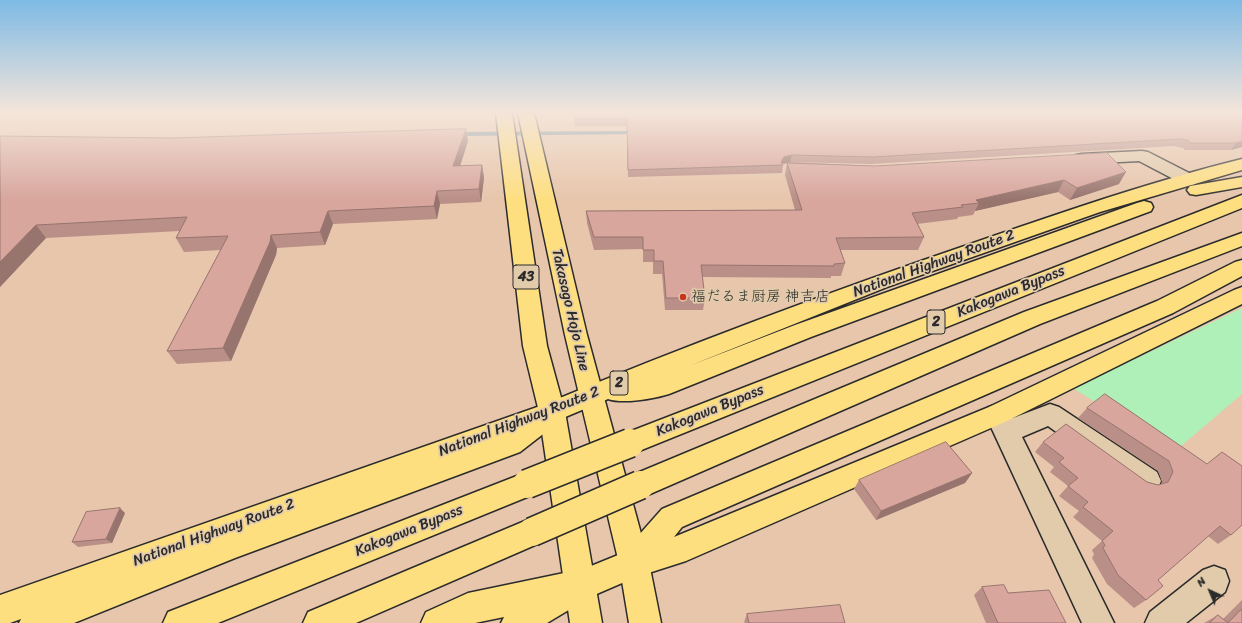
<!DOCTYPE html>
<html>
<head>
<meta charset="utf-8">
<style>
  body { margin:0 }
  #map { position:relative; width:1242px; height:623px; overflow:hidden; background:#e7c6ac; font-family:Sriracha,sans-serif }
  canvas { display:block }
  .north { position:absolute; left:1190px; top:571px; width:40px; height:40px; -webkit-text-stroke:3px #e2cbab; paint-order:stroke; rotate:316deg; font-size:11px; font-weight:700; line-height:16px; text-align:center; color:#2b2b2b }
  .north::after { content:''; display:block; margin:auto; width:14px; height:18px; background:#2b2b2b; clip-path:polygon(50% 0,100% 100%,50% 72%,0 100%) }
</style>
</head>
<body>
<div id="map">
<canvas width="1242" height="623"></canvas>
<div class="north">N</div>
</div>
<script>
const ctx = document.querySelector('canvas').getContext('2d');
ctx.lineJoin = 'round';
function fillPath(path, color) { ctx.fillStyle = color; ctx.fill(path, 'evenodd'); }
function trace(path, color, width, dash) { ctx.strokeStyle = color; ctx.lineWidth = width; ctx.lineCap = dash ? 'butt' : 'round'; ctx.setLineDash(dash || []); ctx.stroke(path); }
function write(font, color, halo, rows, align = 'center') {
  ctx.font = font + ' Sriracha,"Klee One",sans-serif'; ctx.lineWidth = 3.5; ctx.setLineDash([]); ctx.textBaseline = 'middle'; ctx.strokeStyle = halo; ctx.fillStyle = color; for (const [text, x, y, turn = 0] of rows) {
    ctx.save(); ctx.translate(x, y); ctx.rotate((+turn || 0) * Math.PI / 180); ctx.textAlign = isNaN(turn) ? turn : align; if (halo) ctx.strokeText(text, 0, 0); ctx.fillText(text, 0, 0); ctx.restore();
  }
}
fillPath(new Path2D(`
  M1242,308V394L1174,452L1073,388Z`), '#aff0b9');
fillPath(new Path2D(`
  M637,131L640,133L639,134L457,136L454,134L457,132Z`), '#5d8698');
const minor = new Path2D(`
  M1142,151L1148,152L1195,176L1198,180L1195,184L1189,185L1183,184L1139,161L1082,164L1076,163L1073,159L1076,155L1082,154Z
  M998,404L1007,407L1013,418L1050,404L1059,407L1157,472L1161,481L1157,490L1147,493L1137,490L1048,426L1022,437L1114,623H1082L985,414L989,407Z
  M1214,566L1225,570L1229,581L1225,592L1186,623H1145L1150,612L1203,570Z`);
const major = new Path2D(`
  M496,113H512L547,346L565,412L602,623H570L539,412L523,346Z
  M518,113H534L587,335L649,563L661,623H629L619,563L565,335Z`);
const highway = new Path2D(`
  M1242,159V170L1100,212L887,287L689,366L795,325L1137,203L1144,201L1151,203L1153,207L1151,211L811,337L669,394C653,399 623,404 608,399L551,423L547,431L520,452L235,558L74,623H19L21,619L10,623H0V595L543,405C687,345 832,291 979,241C1066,211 1153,181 1242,159Z
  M1242,177V187L1196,195L1190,194L1187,190L1190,186L1196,185Z
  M1242,195V208L639,451L630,454L621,451L617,443L621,435Z
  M1242,233V246L1040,324L650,494L640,497L630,494L626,485L630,476L1024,312Z
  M1242,260V276L1173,313L682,527L674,537L989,407L1234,290L1242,287V304L1007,421L686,561L636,577L592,596L547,623H501L504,617L475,623H421L426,612L468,593L564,573L569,575L623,553L662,509L1157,301L1235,262Z
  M527,472L537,475L541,484L537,493L218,623H163L168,612Z
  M532,518L542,522L546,532L542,542L356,623H303L308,612Z`);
trace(minor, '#2b2b2b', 3);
trace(major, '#2b2b2b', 3);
trace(highway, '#2b2b2b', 3);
fillPath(minor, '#e2cbab');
fillPath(major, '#fedf80');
fillPath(highway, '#fedf80');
const highwayBridge = new Path2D(`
  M527,484L630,443
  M532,532L640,485`);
trace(highwayBridge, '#2b2b2b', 31, []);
trace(highwayBridge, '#fedf80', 28);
fillPath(new Path2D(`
  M574,113H1242V147L1231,150H1185L1183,148L1174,146L871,164L790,162L875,166L1119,184L1070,200L1058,192L975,211L973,215L958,217L957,219L917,224L924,237L918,250H840L845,263L841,276H831V278L702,277L705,298L703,310H665L662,274H653V262H643V249L594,250L587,223L586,211L795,210L785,175L787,163L783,164V165L782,173L628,177L627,126H575Z
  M0,136L468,141L460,166L482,165L484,178L481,202L440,204L437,219L333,224L325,245L277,248L276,255L231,361L177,364L167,351L221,250L184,252L176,238L180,231L46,238L0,287Z
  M1087,408L1207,464L1231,535L1218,544L1208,536L1158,580L1146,600L1134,608L1107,584L1092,558L1094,554L1092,550L1102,541L1073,517L1079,511L1059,496L1068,486L1050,472L1054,467L1035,452L1043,442L1147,482L1158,485L1161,484L1162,482L1158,471L1078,418Z
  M972,473L965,483L876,520L854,489L859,480Z
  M125,513L112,543L78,547L72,542Z
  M982,587L1008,593L1066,623H986L974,595Z
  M1242,600V623H1204L1218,615L1223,619Z
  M747,614L845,623H745L744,622Z`), '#ba8f87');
fillPath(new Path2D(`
  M466,129L468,141L456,179L453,166Z
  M1242,141V147L1231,150L1236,143Z
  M792,155L790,162L783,164L781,162L784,157Z
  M482,165L484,178L481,202L479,189Z
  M1126,172L1119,184L1070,200L1077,188Z
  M1064,180L1058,192L975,211L979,203L976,200Z
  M437,191L440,204L437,219L434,206Z
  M328,211L333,224L325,245L320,232Z
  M36,225L46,238L0,287V262Z
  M271,235L277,248L276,255L231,361L223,348Z
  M972,473L965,483L876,520L881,511Z
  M120,508L125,513L112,543L106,539Z`), '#97746e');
const building = new Path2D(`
  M574,113H1242V141L1236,143H1190L1188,140L1179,139L873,157L792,155L784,157L781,162L783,165L628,170L627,119H575Z
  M466,129L453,166L482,165L479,189L437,191L434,206L328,211L320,232L271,235L270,242L223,348L167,351L228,236L176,238L187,217L36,225L0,262V136L173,138Z
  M1107,153L1126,172L1077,188L1064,180L976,200L979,203L961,205L963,207L912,213L924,237L836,238L845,263L834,264V266L701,265L705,298H666L663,261H654V250H643V237H594L586,211L802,210L787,163L875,166Z
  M1105,394L1207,464L1222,452L1242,466V525L1231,535L1220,526L1158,580L1163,586L1146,600L1118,575L1103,548L1105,545L1102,541L1113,531L1083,507L1088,502L1068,486L1078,478L1059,462L1064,458L1043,442L1066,424L1147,482L1158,485L1168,482L1173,472L1169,461L1087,408Z
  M946,442L972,473L881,511L859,480Z
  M120,508L106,539L72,542L86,512Z
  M1004,585L1008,593L1049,590L1066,623H998L982,587Z
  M840,605L845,623H749L747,614Z
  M1242,609V623H1228Z
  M1218,615L1228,623H1210Z`);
fillPath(building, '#d8a69d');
trace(building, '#97746e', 1);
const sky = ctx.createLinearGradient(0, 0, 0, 200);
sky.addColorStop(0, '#7ebae5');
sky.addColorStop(0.56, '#f4e5da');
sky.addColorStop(1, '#f4e5da00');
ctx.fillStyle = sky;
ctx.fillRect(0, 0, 1242, 200);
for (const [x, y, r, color] of [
  [683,297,4,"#c8321e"]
]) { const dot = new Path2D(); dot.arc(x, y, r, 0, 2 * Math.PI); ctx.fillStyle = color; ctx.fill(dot); trace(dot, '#e2cbab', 1.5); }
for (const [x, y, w] of [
  [526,277,26],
  [936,322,18],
  [619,383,18]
]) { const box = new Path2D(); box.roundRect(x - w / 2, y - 12, w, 24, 3); ctx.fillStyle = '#e2cbab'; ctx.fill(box); trace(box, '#2b2b2b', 1); }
write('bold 14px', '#2b2b2b', null, [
  ["43",526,277],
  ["2",936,322],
  ["2",619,383]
]);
write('15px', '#2b2b2b', '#e2cbab', [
  ["National Highway Route 2",934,264,-20],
  ["Kakogawa Bypass",1011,292,-22],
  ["Takasago Hojo Line",570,310,77],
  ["Kakogawa Bypass",710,411,-22],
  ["National Highway Route 2",519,422,-21],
  ["Kakogawa Bypass",409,531,-22],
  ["National Highway Route 2",214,533,-20]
]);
write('15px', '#2b2b2b', '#e2cbab', [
  ["福だるま厨房 神吉店",691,297]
], 'left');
</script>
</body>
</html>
